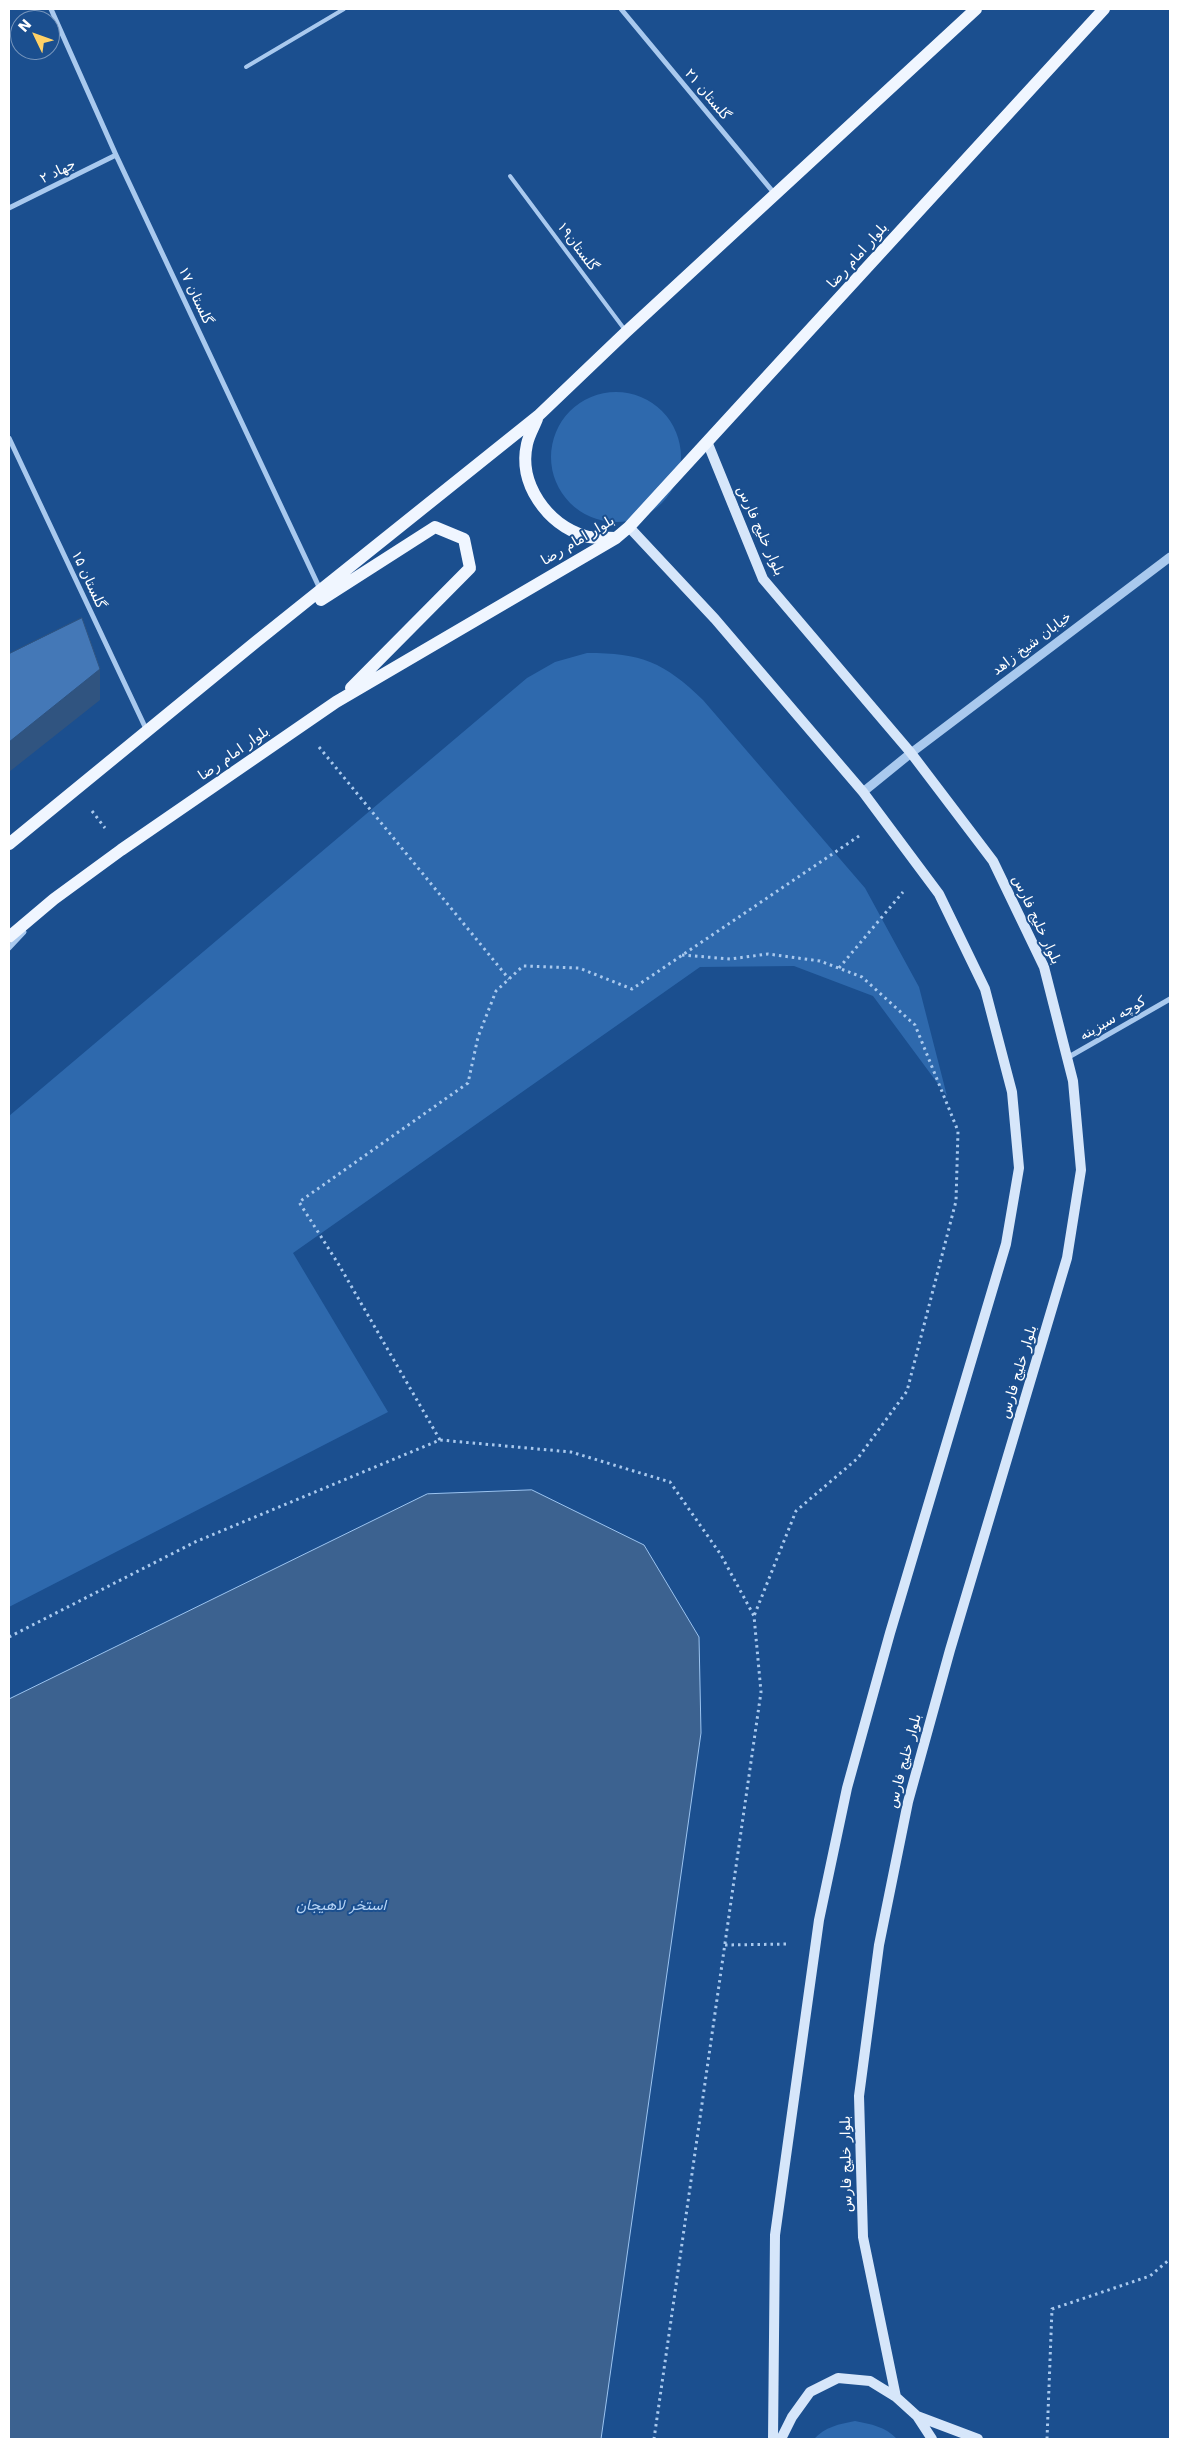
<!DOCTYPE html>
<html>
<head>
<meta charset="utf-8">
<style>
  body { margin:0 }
  #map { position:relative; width:1179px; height:2448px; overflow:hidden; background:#1b4f8f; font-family:"DejaVu Sans",sans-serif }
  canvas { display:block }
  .frame { position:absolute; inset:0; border:10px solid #fff; pointer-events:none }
  .north { position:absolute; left:10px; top:10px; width:50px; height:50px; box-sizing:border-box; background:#1b4f8f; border:1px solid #7695bc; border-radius:50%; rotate:312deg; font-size:14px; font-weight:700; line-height:20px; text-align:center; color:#fff }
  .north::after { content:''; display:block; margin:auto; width:18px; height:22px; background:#ffd166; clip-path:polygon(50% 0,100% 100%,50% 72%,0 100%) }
</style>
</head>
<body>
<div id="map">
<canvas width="1179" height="2448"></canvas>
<div class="frame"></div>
<div class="north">N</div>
</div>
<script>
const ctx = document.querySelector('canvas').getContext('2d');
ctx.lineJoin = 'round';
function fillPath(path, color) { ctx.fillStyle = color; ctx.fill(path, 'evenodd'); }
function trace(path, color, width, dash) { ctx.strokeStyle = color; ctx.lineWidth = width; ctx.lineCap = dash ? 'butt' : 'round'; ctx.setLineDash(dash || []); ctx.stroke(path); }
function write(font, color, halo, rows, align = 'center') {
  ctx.font = font + ' "DejaVu Sans",Vazirmatn,sans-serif'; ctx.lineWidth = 4; ctx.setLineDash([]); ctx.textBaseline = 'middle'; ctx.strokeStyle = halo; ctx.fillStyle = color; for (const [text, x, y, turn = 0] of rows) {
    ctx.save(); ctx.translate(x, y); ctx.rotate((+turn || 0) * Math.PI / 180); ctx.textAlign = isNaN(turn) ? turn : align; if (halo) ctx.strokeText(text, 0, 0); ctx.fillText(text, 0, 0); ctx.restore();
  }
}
fillPath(new Path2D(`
  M551 457a65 65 0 1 1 130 0a65 65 0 1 1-130 0Z
  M587,653C641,653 664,662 703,700L865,888L919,987L947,1096L873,996L794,966L700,967L293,1253L388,1412L9,1607V1116L527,678L555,662Z
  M855,2421C871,2424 886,2427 897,2439H814C825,2427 839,2424 855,2421Z`), '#2e69ad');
const water = new Path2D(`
  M532,1490L644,1545L699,1637L701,1733L601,2439H9V1699L427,1494Z`);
fillPath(water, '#3c6290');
trace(water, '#9cc4f0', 1);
trace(new Path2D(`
  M319,747L509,979
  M92,811L105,828
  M682,955L730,959L768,954L820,961L862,977L915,1025L958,1131L956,1201L907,1391L858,1458L796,1511L754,1616
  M839,968L903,892
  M440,1440L339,1265L299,1202L468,1083L478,1037L496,991L523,966L579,968L632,989L862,834
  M9,1637L195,1542L440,1440L571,1452L670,1482L721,1555L754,1616L761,1692L654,2439
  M725,1945L789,1944
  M1047,2439L1052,2309L1150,2276L1170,2259`), '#a9c9ee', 3, [2.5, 4]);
trace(new Path2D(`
  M246,67L344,9
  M510,176L625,330`), '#a9c9ee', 4);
trace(new Path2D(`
  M51,9L116,155L320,589
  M621,9L774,193
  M9,208L116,155
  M9,438L147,731
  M9,948L24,932
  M1067,1058L1170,999`), '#a9c9ee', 5);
trace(new Path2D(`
  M863,792L911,753L1170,557`), '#a9c9ee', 9);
trace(new Path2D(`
  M708,444L763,579L911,753L993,861L1044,967L1073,1081L1081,1170L1067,1258L950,1650L908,1802L879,1945L859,2096L863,2237L896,2397
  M629,527L715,619L863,792L939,894L985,989L1012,1092L1019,1168L1006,1244L890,1633L847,1788L819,1920L775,2235L773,2439
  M917,2416L978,2439
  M781,2439L792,2417L810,2392L838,2378L870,2381L896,2397L917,2416L932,2439`), '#d6e6fa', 10);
trace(new Path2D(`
  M537,419C534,427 529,435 527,444C518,484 547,524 585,536C594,539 606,537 616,538
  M321,600L435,527L464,539L470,568L351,688
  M9,844L257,641L538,416L626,332L976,9
  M9,937L54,899L121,850L336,702L616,538L629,527L1104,9`), '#f0f6ff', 12);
fillPath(new Path2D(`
  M100,669V700L9,772V742Z`), '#305480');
const building = new Path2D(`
  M82,618L100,669L9,742V654Z`);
fillPath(building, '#4478b7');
trace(building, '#305480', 1);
write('14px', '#fff', '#1b4f8f', [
  ["گلستان ۲۱",707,95,50],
  ["جهاد ۲",58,172,-26],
  ["گلستان۱۹",577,247,53],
  ["بلوار امام رضا",858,256,-48],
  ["گلستان ۱۷",195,296,65],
  ["بلوار خلیج فارس",760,531,66],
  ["بلوار امام رضا",578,541,-31],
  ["گلستان ۱۵",88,580,65],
  ["خیابان شیخ زاهد",1032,644,-37],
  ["بلوار امام رضا",234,754,-35],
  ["بلوار خلیج فارس",1036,920,65],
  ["کوچه سبزینه",1113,1019,-30],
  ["بلوار خلیج فارس",1019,1372,-73],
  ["بلوار خلیج فارس",905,1761,-75],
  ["بلوار خلیج فارس",847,2164,-91]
]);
write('italic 15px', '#b5d3f5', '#1b4f8f', [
  ["استخر لاهیجان",341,1906]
]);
</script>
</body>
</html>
